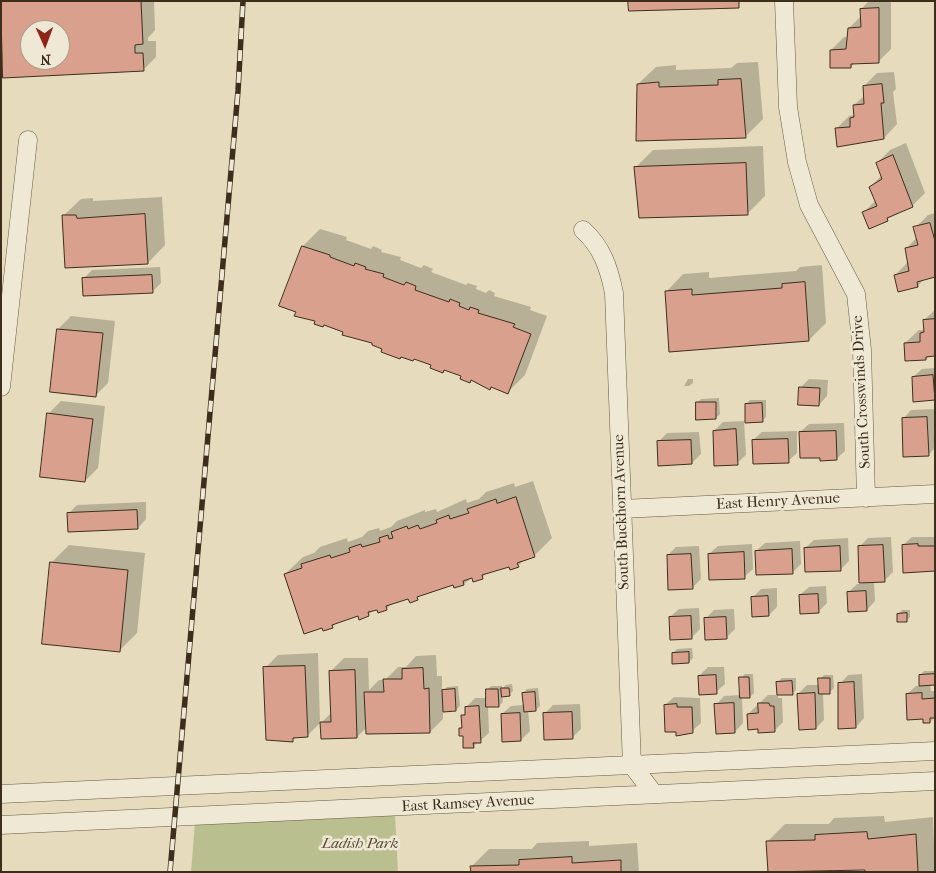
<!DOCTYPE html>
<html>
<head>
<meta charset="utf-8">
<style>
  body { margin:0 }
  #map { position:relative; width:936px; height:873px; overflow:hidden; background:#e6dbbd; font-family:"IM FELL French Canon",serif }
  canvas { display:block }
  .frame { position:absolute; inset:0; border:2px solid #3d2e1c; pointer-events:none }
  .north { position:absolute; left:20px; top:20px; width:50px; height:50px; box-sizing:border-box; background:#efe8d4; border:1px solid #a89e8a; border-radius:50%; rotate:178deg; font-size:14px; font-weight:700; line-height:20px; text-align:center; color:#3d2e1c }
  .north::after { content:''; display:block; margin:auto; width:18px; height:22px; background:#8f2418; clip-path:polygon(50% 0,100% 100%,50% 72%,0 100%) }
</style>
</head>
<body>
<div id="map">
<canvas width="936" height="873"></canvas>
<div class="frame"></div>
<div class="north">N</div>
</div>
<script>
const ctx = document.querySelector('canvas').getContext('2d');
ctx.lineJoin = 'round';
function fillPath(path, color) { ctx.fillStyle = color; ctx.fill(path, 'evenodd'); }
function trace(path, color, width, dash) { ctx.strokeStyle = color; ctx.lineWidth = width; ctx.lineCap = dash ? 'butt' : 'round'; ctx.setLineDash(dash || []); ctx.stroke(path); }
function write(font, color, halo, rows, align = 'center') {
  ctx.font = font + ' "IM FELL French Canon",serif'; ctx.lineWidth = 5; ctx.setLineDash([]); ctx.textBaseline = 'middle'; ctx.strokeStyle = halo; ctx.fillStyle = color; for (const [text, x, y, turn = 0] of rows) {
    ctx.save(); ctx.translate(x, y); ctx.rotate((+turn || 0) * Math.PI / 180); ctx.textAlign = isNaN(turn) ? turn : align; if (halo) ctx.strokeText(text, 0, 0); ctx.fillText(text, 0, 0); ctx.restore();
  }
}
fillPath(new Path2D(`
  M395,815L398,872H191L195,823Z`), '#b9bf8e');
fillPath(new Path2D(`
  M1,1H154L155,30L148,38V41H156V57L143,70L1,63ZM30,30H60V60H30Z
  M869,1H891V49L878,62H855L851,67L831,50L844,37H848L849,28L861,16V9Z
  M758,62L763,119L746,136L638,84L656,67L676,65V70L731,68L737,63Z
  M894,72L896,89L893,92L897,124L884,138L836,129L849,116L854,115V105L865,95L864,86L877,73Z
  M906,143L925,193L912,206L870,228L864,212L876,200L870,187L882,175L877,163L890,150Z
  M763,146L765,196L747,214L636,167L653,150Z
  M162,197L165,245L148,263L63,216L81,199L93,198V201Z
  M935,213V276L925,278L918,286L895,275L908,262L907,248L917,237L915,228L928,215Z
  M320,229L347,237L346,240L371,249L373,246L382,250L381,252L401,257L400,260L421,268L424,265L433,269L431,272L466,285L468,283L477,286L476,289L486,293L489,290L495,293L494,296L531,307L530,310L547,316L525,375L508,392L492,386L490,389L472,379L470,382L462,375L383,348L374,342L306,316L304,318L296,315L303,246Z
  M822,265L826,323L809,340L666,292L683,274L709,272V278L796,271L800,267Z
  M160,267L161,283L152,292L83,279L92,270Z
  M935,310V355H930L926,359L905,343L919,330H925L924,320Z
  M71,316L115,321L108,383L95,396L58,329Z
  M935,368V398L913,377L922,369Z
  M688,379H693V383L689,386H684Z
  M809,379L828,380L827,396L819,405L800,388Z
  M719,398L720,414L716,418L697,403L701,399Z
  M750,400H766V417L762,421H744L746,455L737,463L714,431L723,422L746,421V404Z
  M61,401L105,406L98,468L85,481L48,414Z
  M935,409V448L928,455L903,419L911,410Z
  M844,423L845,451L836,459L821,456L800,432L809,424Z
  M797,431V453L788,461L753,440L762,432Z
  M699,432L701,454L692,463L658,442L667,433Z
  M533,481L552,538L534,556L525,559L518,566L509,565L487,572L482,578L473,577L464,584L455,586L454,583L423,593L410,601L409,597L393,603L386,609L377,608L368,615H359L337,622L332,627L285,574L303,557L314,553L320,547L347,538L348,542L362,537L368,531L379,528L380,531L391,527L397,521L425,510V512L436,509L437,512L466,499L467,503L479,499L486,492L514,483L515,487Z
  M146,502V519L138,528L69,513L77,505Z
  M891,537L893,572L884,581L874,582L875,601L867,610L849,592L857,584H861L859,547L868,538Z
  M912,537H935V570L903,545Z
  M848,538L849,561L841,569L805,548L814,540Z
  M800,541L801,564L793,572L756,551L765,543Z
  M752,544L753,569L744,577L709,554L718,546Z
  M69,545L145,553L137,633L119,651L52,562Z
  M699,546L701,579L692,588L668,555L676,547Z
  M826,586L827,603L818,612L800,595L809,587Z
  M777,588V607L769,615L752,598L761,589Z
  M699,608L700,629L691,638L670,617L679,609Z
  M734,609L735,629L726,638L705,619L714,610Z
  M902,610H910V617L906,621L898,614Z
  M692,648L693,658L689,662L673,653L677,649Z
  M318,653L320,723L307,736L296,737L292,740L265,668L278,655Z
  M436,655L437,676H442V692L447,687L458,686L460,706L456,710H443V719L430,732L367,727L357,737L322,722L332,712L331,671L344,658H368L369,690L379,680H385L398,667H406L416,656Z
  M708,667H724L725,684L716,692L699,676Z
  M924,671H935V684H930L931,691H935V717L930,722L924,718L907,694L916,686H921L920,675Z
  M745,674H753L754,693L750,697H742L743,723L735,732L716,705L724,696L741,695V678Z
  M862,674L864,718L856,727L840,684L848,675Z
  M824,675H833L834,688L830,692L823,693L824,720L816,728L798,694L807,685H820V679Z
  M782,678H796V690L792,694L778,682Z
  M512,684L513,691L509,695H502L503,702L499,706H488L489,733L473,747L460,729L463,726V716L466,712V707L475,698H487V690L491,686H502V689L506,685Z
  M538,688L540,706L536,710H528L530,731L521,740L502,714L511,706L524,705L523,693L527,689Z
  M768,695H778V698H782L783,722L774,731L759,728L748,714Z
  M674,697L700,698L701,723L692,731L665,705Z
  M580,704L581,729L573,737L544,714L553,705Z
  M884,816L885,822L933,817L935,872H867L866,868L838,870V872H769L768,841L785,824H829L834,818Z
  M589,841V846L637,843L639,872H472V866L489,849H532L537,843Z`), '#0003');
const building = new Path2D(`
  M1,1H141L143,44L135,45V53H143L144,71L3,78ZM30,30H60V60H30Z
  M628,1H739V8L629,11Z
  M879,8V63L851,64V68H830V50L846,49L848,28L861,27L860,9Z
  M741,79L746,138L636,141L637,84L659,82V87L718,85V80Z
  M882,84L884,103H881L884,139L837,147L835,128L850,127V118L854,117L853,105L864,104L863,86Z
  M893,155L913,207L887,218L888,221L869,229L862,212L877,206L869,187L882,179L876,163Z
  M746,163L748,215L639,218L634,167Z
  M145,214L148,264L65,268L62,215H76L77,218Z
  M930,223L935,241V277L917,282L918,287L898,292L894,275L909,271L905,248L918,245L913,227Z
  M302,246L330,255V257L354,266L355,263L366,267L365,269L384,274L383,277L404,285L406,282L416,286L415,290L449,302L450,299L460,303L459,306L469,310L470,307L479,310L478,313L515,324L513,327L531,334L508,394L491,387L490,390L471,380L470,383L460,379L461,376L444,370L443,373L430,368L431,365L414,359L413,361L401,357L400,359L381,352L382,349L372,345V343L342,335L343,332L324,325L323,327L314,324L315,321L294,316L296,312L279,306Z
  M152,275L153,293L83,296L82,278Z
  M805,282L809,341L669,352L665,291L692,289V295L782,288V284Z
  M935,319V356L926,357V360L905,361L904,343L920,342V333L924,332L923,320Z
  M57,329L103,333L96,397L50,392Z
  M933,375L935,400L913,402L912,377Z
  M799,387L820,388L819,406L798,405Z
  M696,402H716V419L696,420Z
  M762,403L763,422L745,423V404Z
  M47,413L93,419L85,482L40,477Z
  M927,417L929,456L903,457L902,418Z
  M736,429L738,465L714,466L713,431Z
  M836,431L837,460L820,461V458H800L799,432Z
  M788,439L789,463L753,464L752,440Z
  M691,440L692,464L658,466L657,441Z
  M516,497L535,557L517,563L519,567L510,570L509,567L482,575L483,579L473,582L472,578L463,581L464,585L454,588L453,585L417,597L418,600L410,603L408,599L386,606L387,610L378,613L377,610L368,612L369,616L359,620L358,616L332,625L333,628L323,631L322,628L304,634L284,574L302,568L301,564L330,555L331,558L350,552L349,548L361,544L362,547L380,542L379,538L388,535L389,539L393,538L391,532L407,526L408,529L418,525L420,529L437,523L436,520L449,515L450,519L469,513L467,509L496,499L497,503Z
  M137,510L138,529L68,532L67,513Z
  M918,544V546H935V571L903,573L902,545Z
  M883,545L885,582L859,583L858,546Z
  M840,546L841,571L805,572L804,548Z
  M792,549L793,574L756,575L755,551Z
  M744,552L745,579L709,580L708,554Z
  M691,554L693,589L668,590L667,555Z
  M50,562L128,570L120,652L42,644Z
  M866,591L867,611L848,612L847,592Z
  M818,594L819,613L800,614L799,595Z
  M768,596L769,616L752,617L751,597Z
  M907,613V622H897V614Z
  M691,616L692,639L670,640L669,617Z
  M726,617L727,639L705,640L704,618Z
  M689,652V663L672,664V653Z
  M305,666L308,737L293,738V742L266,740L263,667Z
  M423,668L424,689L429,688L430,733L366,734L364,692H384L383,679H402V669Z
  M355,670L357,738L321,739L320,722H331L329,671Z
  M935,674V685L919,686V675Z
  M716,675L717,694L699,695L698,676Z
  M739,677H749L750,698H740Z
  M818,678H830V694H819Z
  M792,681L793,695H777L776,682Z
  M854,682L856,728L838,729V683Z
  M501,688H509L510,696L502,697Z
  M455,689L456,711L443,712L442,690Z
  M486,689H498L499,707H486Z
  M535,692L536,711L524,712L522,693Z
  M815,693L816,729L799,730L797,694Z
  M922,693V699L935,698V718H930V723H923V719L907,720L906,694Z
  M734,703L735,733L716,734L714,704Z
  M758,703H769L770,706H774L775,732L758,733V729L748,730L747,714L758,713Z
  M677,704V707H692L693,733L676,736V732H665L664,705Z
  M479,706L481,743H473L474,748H463V736H459V728H462L461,715H465V707Z
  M572,712L573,739L544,740L543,713Z
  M520,713L521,741L502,742L501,714Z
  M867,832L868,839L916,834L918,872H865V870L768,872L766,841L815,840V835Z
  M572,857V863L621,860V872H471L470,866L519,865V860Z`);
fillPath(building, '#d8a08d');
trace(building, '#3d2e1c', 1);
const minor = new Path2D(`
  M784,1L788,107L797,162L809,205L856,294L862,350L866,498
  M583,230C602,247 609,268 614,293L632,765L654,794
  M1,387L28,140
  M622,509L935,494
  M1,794L935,751
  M1,825L935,781`);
trace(minor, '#675944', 19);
trace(minor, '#efe8d4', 18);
const rail = new Path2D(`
  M170,872L238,91L243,1`);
trace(rail, '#3d2e1c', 5.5);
trace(rail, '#efe8d4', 4, [11]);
write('15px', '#3d2e1c', '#efe8d4', [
  ["South Crosswinds Drive",862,392,-93],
  ["East Henry Avenue",778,502,-3],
  ["South Buckhorn Avenue",622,512,-92],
  ["East Ramsey Avenue",468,804,-3]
]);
write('italic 15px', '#564b33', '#efe8d4', [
  ["Ladish Park",360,844]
]);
</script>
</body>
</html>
